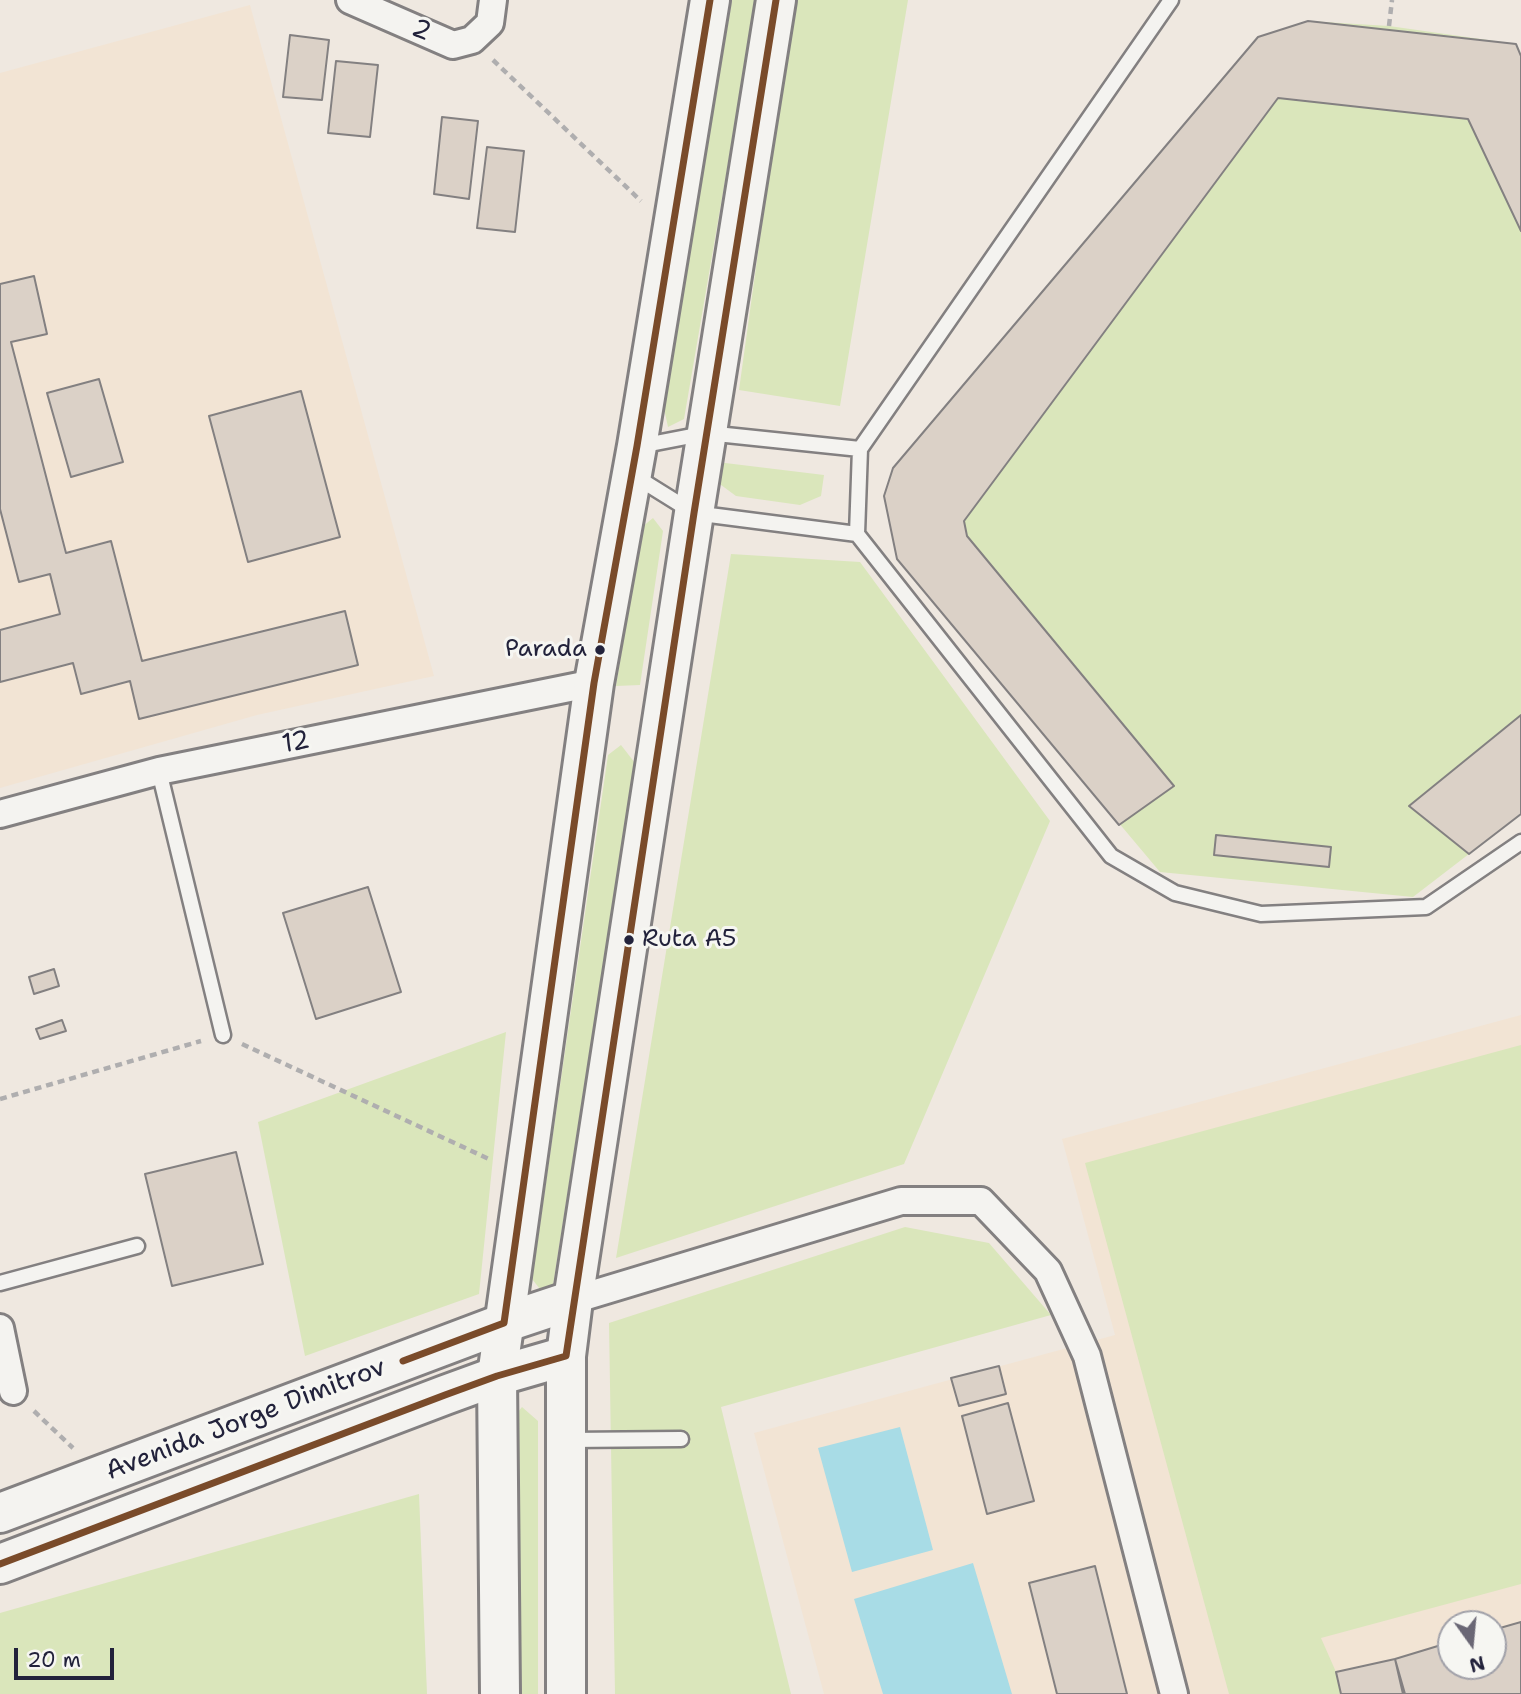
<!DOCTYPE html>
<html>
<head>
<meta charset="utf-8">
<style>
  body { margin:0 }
  #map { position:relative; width:1521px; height:1694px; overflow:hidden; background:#efe8e0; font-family:"Shantell Sans",sans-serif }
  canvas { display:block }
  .north { position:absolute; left:1437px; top:1610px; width:70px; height:70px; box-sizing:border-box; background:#f6f6f2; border:2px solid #a1a1a9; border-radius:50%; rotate:165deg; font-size:19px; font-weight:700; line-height:28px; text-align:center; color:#22223b }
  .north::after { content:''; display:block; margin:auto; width:24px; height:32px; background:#6a6775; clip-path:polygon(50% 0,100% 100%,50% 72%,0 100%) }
  .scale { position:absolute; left:14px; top:1648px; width:100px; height:32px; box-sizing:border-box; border:4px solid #22223b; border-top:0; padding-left:9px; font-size:21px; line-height:24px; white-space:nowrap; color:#22223b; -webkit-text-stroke:5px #f6f6f2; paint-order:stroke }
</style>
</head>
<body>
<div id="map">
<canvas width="1521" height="1694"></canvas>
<div class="north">N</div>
<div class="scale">20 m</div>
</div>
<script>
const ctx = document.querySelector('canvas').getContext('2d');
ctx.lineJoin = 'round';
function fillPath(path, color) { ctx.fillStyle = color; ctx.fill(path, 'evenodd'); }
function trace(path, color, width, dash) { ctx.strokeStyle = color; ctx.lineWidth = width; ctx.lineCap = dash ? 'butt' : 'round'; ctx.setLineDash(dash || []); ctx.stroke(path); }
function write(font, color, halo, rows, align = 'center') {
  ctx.font = font + ' "Shantell Sans",sans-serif'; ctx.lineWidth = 6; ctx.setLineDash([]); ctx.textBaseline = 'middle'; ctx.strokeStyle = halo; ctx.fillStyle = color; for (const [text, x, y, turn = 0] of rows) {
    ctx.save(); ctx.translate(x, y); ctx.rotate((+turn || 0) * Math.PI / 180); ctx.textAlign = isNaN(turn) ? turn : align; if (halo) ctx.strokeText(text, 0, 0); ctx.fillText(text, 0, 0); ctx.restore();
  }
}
fillPath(new Path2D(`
  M250,5L434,676L257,715L0,788V73Z
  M1521,1015V1694H824L754,1433L1115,1335L1062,1139ZM1451,1624H1493V1666H1451Z`), '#f2e4d4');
fillPath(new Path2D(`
  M732,0H756L684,419L668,427L663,404Z
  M793,0H908L840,406L739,390Z
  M1308,21L1389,26L1516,44L1521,56V814L1413,897L1160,872L897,559L884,496L893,468L1258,37Z
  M717,462L824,475L821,496L800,505L736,496L717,482Z
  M653,518L663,531L640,685L616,686L642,527Z
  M731,554L860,562L1050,821L904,1164L616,1258Z
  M621,745L635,763L553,1285L540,1289L532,1279L608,755Z
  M506,1032L479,1294L305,1356L258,1122Z
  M1521,1045V1584L1321,1638L1336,1672L1341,1694H1229L1085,1163Z
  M905,1227L989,1243L1051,1315L721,1407L791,1694H615L609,1323Z
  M522,1407L538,1421V1694H515L513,1418Z
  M419,1494L427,1694H0V1613Z`), '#dae6bb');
fillPath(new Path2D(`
  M900,1427L933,1550L852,1572L818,1448Z
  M973,1563L1012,1694H883L854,1599Z`), '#a8dce6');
const building = new Path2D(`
  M1308,21L1516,44L1521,56V231L1468,119L1278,98L964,521L967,536L1174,786L1119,825L897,559L884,496L893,468L1258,37Z
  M290,35L329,40L322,100L283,97Z
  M336,61L378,65L370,137L328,133Z
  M442,117L478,121L469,199L434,194Z
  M487,147L524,151L515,232L477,228Z
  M34,276L47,334L11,342L66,553L111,541L142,661L345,611L358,665L139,719L130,681L81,694L73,663L0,682V630L60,614L50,574L19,582L0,509V284Z
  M99,379L123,462L71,477L47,393Z
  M301,391L340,537L248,562L209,416Z
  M1521,715V814L1469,854L1409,806Z
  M1216,835L1331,847L1329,867L1214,855Z
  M368,887L401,992L316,1019L283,913Z
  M54,969L59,986L34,994L29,977Z
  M62,1020L66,1031L40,1039L36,1029Z
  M236,1152L263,1264L172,1286L145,1174Z
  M999,1366L1006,1394L959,1406L951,1378Z
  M1008,1403L1034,1501L987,1514L962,1416Z
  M1095,1566L1127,1694H1057L1029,1583Z
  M1521,1622V1694H1405L1395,1659L1451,1642V1666H1493V1630Z
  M1395,1659L1403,1694H1341L1336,1672Z`);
fillPath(building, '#dbd1c7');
trace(building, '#838081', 2);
const lane = new Path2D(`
  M1171,0L860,449L857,534L1111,856L1175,893L1261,914L1426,907L1521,842
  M640,446L707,433L860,449
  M633,475L694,513L857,534
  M159,771L223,1035
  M0,1283L137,1246
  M568,1440L681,1439`);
const street = new Path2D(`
  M350,0L453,45L472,40L490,23L493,0
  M0,814L159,771L594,683
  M573,1300L901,1201H981L1048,1271L1087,1356L1174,1694
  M0,1328L13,1391`);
const secondary = new Path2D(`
  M0,1513L504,1323L573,1300
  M0,1564L445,1395L497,1376L566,1356`);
const primary = new Path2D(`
  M500,1694L497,1376L594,683L637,446L710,0
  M566,1694V1356L573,1300L694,513L776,0`);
trace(lane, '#838081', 19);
trace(street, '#838081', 32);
trace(secondary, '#838081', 44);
trace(primary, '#838081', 44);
trace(new Path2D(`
  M1389,26L1392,0
  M493,60L641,201
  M242,1044L491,1160
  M0,1099L201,1041
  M34,1411L73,1448`), '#afaeaf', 4.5, [7, 5]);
trace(lane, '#f4f3f0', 14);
trace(street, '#f4f3f0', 26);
trace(secondary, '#f4f3f0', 38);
trace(primary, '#f4f3f0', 38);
trace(new Path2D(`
  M403,1361L504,1323L594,683L637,446L710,0
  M0,1564L445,1395L497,1376L566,1356L694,513L776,0`), '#7a4b2a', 7);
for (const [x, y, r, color] of [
  [600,650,6,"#22223b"],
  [629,940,6,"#22223b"]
]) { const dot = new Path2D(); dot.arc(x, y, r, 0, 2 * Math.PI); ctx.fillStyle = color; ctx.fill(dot); trace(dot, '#f6f6f2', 2.5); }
write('24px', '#22223b', '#f6f6f2', [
  ["Parada",587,650],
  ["Ruta A5",642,940,"left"]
], 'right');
write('26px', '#22223b', '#f6f6f2', [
  ["2",421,31,24],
  ["12",296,743,-11],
  ["Avenida Jorge Dimitrov",246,1420,-21]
]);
</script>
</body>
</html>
